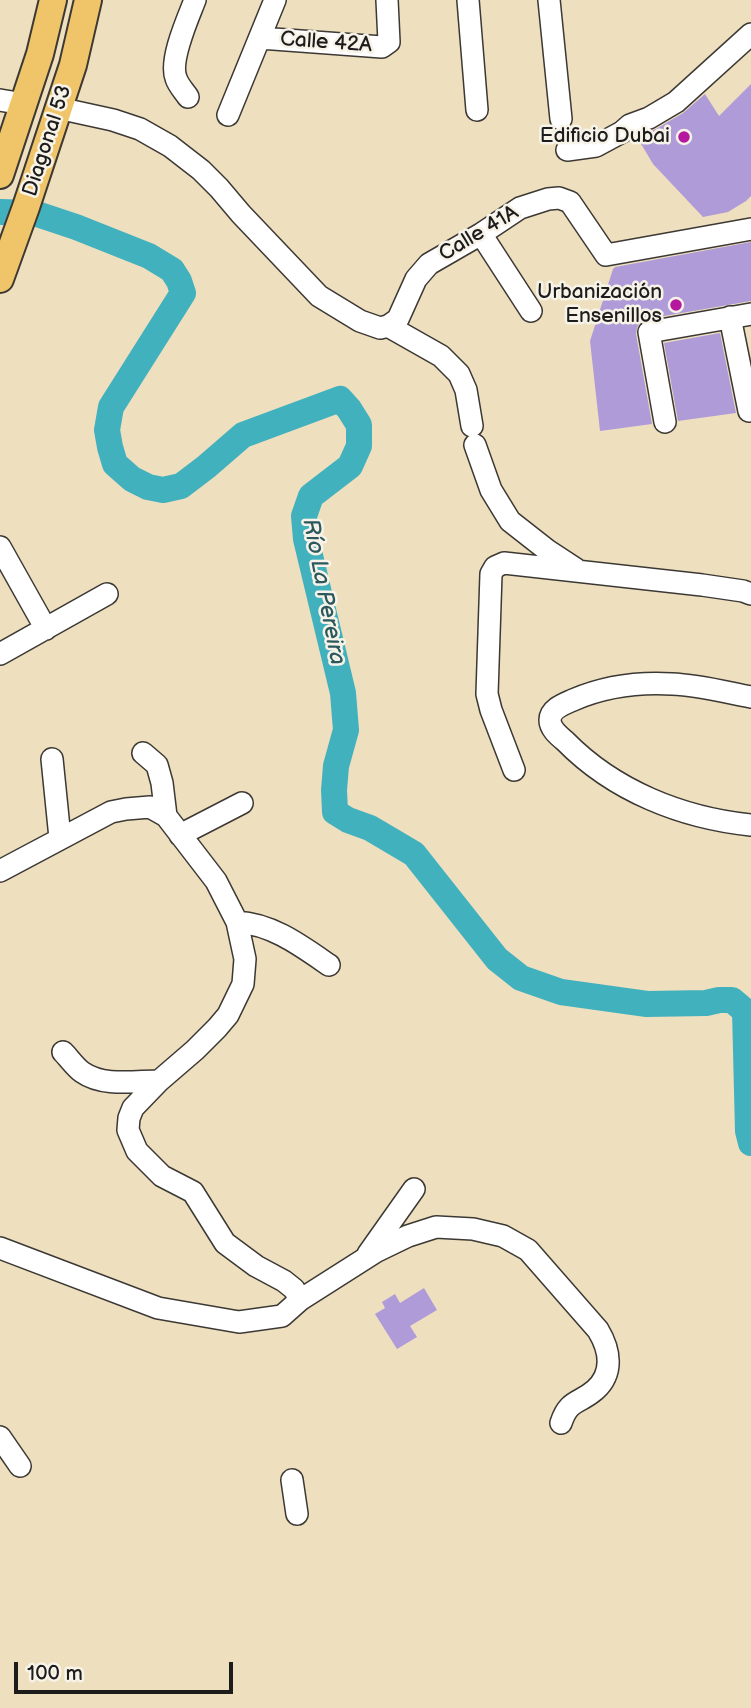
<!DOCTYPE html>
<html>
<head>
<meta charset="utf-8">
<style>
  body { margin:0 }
  #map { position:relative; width:751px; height:1708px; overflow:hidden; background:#eedfbf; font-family:"Balsamiq Sans",sans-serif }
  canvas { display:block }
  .scale { position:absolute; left:14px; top:1662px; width:219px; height:32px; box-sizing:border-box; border:4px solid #1c1c1c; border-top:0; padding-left:9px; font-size:21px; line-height:24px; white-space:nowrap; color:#1c1c1c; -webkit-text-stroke:5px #f7f3e8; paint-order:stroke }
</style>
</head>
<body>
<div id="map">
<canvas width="751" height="1708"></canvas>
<div class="scale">100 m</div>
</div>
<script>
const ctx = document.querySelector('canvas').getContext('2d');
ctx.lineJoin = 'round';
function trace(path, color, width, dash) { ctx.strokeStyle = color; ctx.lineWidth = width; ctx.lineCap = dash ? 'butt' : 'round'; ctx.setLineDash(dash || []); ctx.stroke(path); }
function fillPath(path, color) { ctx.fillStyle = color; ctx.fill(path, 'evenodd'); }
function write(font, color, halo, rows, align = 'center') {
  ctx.font = font + ' "Balsamiq Sans",sans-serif'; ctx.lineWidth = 5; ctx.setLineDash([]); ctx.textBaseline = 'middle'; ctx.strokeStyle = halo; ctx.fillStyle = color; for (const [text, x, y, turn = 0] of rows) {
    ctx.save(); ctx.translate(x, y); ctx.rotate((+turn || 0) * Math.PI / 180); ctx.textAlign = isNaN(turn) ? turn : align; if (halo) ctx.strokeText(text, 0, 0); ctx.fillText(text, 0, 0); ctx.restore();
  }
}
trace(new Path2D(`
  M0,212L34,213L76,227L149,256L172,270L179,281L183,293L111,407L107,430L110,447L115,464L132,479L148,487L163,490L181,486L206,467L243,435L340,399L349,409L359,425V446L350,466L311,496L304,516L306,539L343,693L346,730L336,766L334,790L335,812L348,820L370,828L414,854L497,959L521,978L561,992L647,1004L706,1003L719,1000H732L745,1011L748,1131L751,1143`), '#42b1be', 26);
fillPath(new Path2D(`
  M751,84V196L746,201L728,212L703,217L653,164L637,137L656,129L683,113L705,94L719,116Z
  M751,242V301L647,319L640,322L637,328L636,334L652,424L600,431L590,341L613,269L615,267Z
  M720,333L736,413L678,421L664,343Z
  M424,1288L437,1310L410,1326L417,1337L397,1349L375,1314L385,1308L382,1302L395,1294L400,1303Z`), '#af9bd8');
const minor = new Path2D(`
  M468,0L477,110
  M549,0L561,119
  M260,38L382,47L389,42L387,0
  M188,97C184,91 178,85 176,78C169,60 188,18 195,0
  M0,100L24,104
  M58,108L113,120L140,129L170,146L201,170L219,188L241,214L319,296L360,321L380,328L388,326L398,319L416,279L429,264L481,234L520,208L548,199L559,198L570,202L606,255L751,229
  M228,115L275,0
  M567,150L596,146L622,132L630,125L649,118L676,102L751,34
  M481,234L531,311
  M730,317L749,411
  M388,326L441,356L459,374L466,390L472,426
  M665,422L649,332L751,314
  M475,445L491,490L510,521L547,550L576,569
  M0,547L46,629
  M0,654L107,594
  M751,697C725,692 698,685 672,684C639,682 603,687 573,700C564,704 550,709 550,720C550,729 559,736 565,741C614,791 682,818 751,825
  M143,753L157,765L162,783L166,816
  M52,759L60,838
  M514,770L491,710L487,694L491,574L495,567L504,563L702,585L743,591L751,594
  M180,835L242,803
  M0,871L111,812L126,809L150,807L166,816L216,881L237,922L245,959L243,984L228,1015L217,1028L195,1050L159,1081L133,1108L129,1118L128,1130L137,1151L162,1176L193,1192L225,1243L256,1266L284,1281L294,1289L300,1300
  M237,922C272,924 300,945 329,965
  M63,1052C69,1058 75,1067 82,1072C103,1087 135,1081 159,1081
  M0,1248L158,1308L239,1322L282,1316L300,1300L377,1251L408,1236L436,1227L473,1229L503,1236L528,1250L598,1330C610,1350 614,1373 595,1390C579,1404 569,1399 561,1423
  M368,1254L414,1189
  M0,1437L20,1466
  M292,1480L297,1514`);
const major = new Path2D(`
  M0,175L40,54L53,0
  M0,279L26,207L73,65L88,0`);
trace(minor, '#3c3934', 24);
trace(major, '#3c3934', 30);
trace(minor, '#fff', 21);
trace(major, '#f0c469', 26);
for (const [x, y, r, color] of [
  [684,137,7,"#b5179e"],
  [676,305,7,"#b5179e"]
]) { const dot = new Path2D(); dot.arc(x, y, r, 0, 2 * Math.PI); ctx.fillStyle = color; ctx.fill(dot); trace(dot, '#f7f3e8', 2.5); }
write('21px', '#1c1c1c', '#f7f3e8', [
  ["Calle 42A",326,43,4],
  ["Diagonal 53",48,141,-72],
  ["Calle 41A",479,234,-31]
]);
write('21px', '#1c1c1c', '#f7f3e8', [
  ["Edificio Dubai",670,137],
  ["Urbanización",662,293],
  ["Ensenillos",662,317]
], 'right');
write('italic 23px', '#2b585d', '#f7f3e8', [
  ["Río La Pereira",323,592,79]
]);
</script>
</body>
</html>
